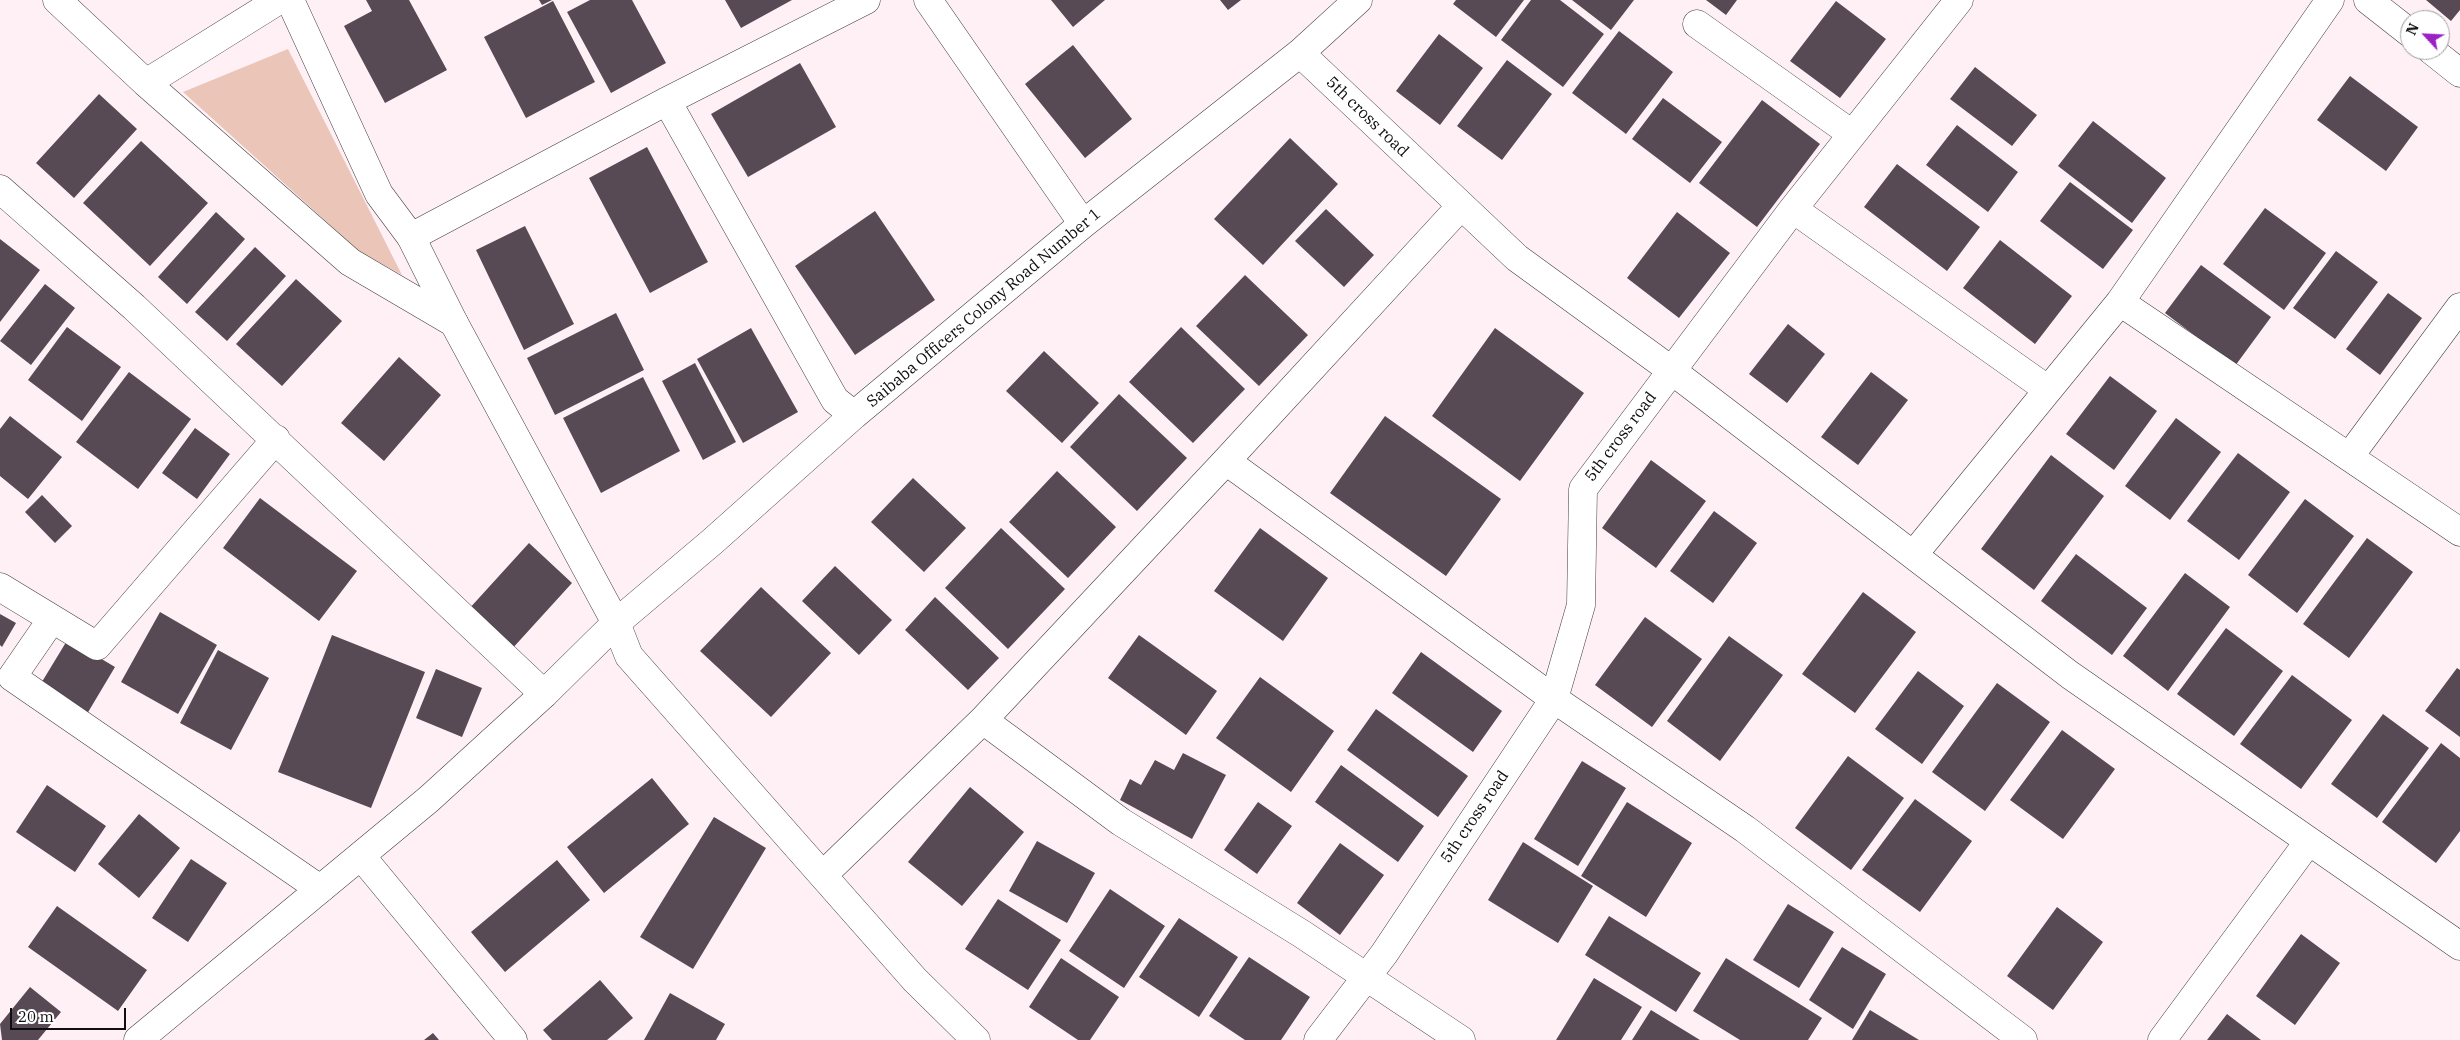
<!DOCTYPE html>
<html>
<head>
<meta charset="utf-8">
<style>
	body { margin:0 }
	#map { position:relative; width:2460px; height:1040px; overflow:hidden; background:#fff0f6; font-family:"IBM Plex Serif",serif }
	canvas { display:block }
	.north { position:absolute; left:2400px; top:10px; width:50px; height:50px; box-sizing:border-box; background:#fff; border:1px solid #9f9f9f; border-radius:50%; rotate:295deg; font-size:14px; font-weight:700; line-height:20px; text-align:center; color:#0e0e0e }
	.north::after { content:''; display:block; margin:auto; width:18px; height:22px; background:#9c21c4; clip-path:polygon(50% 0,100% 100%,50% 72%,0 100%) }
	.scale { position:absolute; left:10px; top:1008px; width:116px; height:22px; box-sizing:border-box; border:2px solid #0e0e0e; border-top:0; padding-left:6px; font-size:15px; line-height:18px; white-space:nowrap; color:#0e0e0e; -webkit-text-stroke:4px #fff; paint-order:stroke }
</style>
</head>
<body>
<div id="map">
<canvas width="2460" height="1040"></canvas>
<div class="north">N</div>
<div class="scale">20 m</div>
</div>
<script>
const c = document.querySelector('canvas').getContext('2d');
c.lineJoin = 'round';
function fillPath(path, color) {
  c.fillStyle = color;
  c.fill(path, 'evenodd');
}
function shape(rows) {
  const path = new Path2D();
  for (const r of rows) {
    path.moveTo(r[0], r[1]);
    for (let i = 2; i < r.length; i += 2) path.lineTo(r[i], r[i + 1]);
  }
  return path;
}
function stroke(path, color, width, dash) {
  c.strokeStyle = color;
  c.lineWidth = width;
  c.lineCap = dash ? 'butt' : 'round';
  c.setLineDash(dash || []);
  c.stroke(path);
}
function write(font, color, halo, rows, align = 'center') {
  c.font = font + ' "IBM Plex Serif",serif';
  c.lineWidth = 5;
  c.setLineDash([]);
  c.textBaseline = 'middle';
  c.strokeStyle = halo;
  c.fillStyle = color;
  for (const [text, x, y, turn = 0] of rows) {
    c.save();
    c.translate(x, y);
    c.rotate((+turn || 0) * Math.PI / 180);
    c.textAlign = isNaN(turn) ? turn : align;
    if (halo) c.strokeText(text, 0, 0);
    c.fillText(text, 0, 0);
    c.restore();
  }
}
fillPath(shape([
	[288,49,402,275,359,251,183,92]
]), '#ebc6b8');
fillPath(shape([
	[366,0,409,0,447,70,385,103,344,26,372,11],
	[539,0,552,0,542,5],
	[590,0,632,0,666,63,611,93,567,12],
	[725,0,792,0,741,28],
	[1051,0,1105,0,1073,27],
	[1220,0,1241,0,1228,10],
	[1456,0,1524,0,1496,37,1453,4],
	[1531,0,1560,0,1604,34,1563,87,1501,40],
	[1572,0,1634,0,1611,30],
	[1706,0,1737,0,1726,15],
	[2426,0,2460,0,2460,10,2451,21],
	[553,1,595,82,526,118,484,37],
	[1836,1,1886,39,1840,98,1790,61],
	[1619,31,1673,72,1626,134,1572,93],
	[1439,34,1483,68,1440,125,1396,91],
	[1073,45,1132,119,1085,158,1025,84],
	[1507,60,1552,94,1502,160,1457,126],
	[800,63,836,127,748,177,711,114],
	[1975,67,2037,115,2012,146,1950,99],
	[2350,76,2418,127,2386,171,2317,120],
	[99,94,137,129,74,198,36,163],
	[1663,98,1722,142,1690,183,1632,139],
	[1762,100,1820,144,1757,227,1699,183],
	[2093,121,2166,178,2132,223,2058,166],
	[1957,125,2018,172,1988,212,1926,165],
	[1290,138,1338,184,1263,265,1214,219],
	[141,141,208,203,150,266,83,203],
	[647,147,708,262,650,293,589,178],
	[1897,164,1980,227,1947,271,1864,207],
	[2070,182,2133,230,2103,269,2040,221],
	[2265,208,2326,253,2284,310,2223,264],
	[1326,209,1374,255,1344,287,1295,241],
	[875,211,935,300,855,355,795,266],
	[216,212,245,239,187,304,158,277],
	[1677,212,1730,253,1679,318,1627,278],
	[525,226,574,324,524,350,476,250],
	[0,239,40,270,0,322],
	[2000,240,2072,296,2035,344,1963,288],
	[255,247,286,276,227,341,195,312],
	[2336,251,2378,282,2335,339,2293,308],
	[2201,265,2271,317,2235,366,2165,313],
	[1245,275,1308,335,1259,386,1196,326],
	[296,279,342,321,282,386,236,344],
	[45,284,75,308,31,365,0,341],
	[2388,293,2422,318,2380,375,2346,349],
	[616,313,644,370,555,415,527,358],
	[1788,324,1825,354,1787,403,1749,374],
	[67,327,121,367,82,421,28,380],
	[1181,327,1245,389,1193,443,1129,382],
	[751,328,798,412,743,443,697,359],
	[1495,328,1584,393,1520,481,1432,416],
	[1044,351,1099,403,1062,443,1006,391],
	[399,357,441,395,384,461,341,423],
	[695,363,736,442,703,460,662,381],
	[129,372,191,419,138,489,76,442],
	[1871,372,1908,400,1858,465,1821,437],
	[2110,376,2157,411,2114,470,2066,434],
	[643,377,680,451,601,493,563,418],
	[1119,394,1187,458,1137,511,1070,447],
	[10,416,62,457,28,499,0,476,0,429],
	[1385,416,1501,499,1446,576,1330,493],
	[2176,418,2221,452,2170,520,2125,486],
	[195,428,230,454,197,499,162,473],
	[2238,453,2290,492,2239,560,2187,521],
	[2051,455,2104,496,2034,590,1981,549],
	[1651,460,1706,501,1656,568,1602,528],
	[1057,471,1116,527,1068,578,1009,522],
	[913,478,966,528,924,572,871,522],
	[42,495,72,526,55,543,25,512],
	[260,498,357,571,319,621,223,548],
	[2305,499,2354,536,2297,613,2248,575],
	[1714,511,1757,543,1713,603,1670,571],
	[1001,528,1065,589,1008,649,945,588],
	[1260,528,1328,578,1283,641,1214,591],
	[2367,538,2413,572,2349,658,2303,624],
	[529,543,572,583,511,650,468,610],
	[2076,554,2147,608,2112,655,2041,601],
	[835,566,892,620,859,655,802,601],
	[2185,573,2230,607,2168,691,2123,656],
	[761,587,831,653,771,717,700,651],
	[1863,592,1916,632,1855,713,1802,674],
	[935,597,999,658,968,690,905,630],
	[160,612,217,645,178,714,121,682],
	[0,614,16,623,2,647,0,645],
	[1645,617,1702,659,1652,727,1595,685],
	[2226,628,2283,671,2234,736,2177,694],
	[332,635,425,672,371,808,278,772],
	[1139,635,1217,691,1186,735,1108,678],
	[1729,636,1783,675,1720,761,1667,721],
	[68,639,115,667,84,719,37,690],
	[218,650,269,678,231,750,180,723],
	[1421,652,1502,711,1473,752,1392,693],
	[2457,668,2460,670,2460,737,2425,711],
	[436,669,482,688,462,737,416,718],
	[1918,671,1964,706,1922,764,1875,729],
	[2292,675,2352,720,2301,789,2240,744],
	[1260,677,1334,731,1291,792,1216,738],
	[1997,683,2050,722,1985,811,1932,772],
	[1376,709,1468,776,1438,817,1347,750],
	[2383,714,2429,748,2377,818,2331,784],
	[2062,730,2115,769,2063,839,2010,800],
	[2441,743,2460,758,2460,831,2436,863,2382,822],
	[1183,753,1226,775,1192,839,1120,800,1130,779,1141,785,1155,760,1174,770],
	[1848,756,1904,798,1851,870,1795,828],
	[1582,761,1626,788,1578,866,1534,839],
	[1341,765,1424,826,1398,862,1315,802],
	[652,778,689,824,604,893,567,847],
	[47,785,106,826,75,872,16,832],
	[970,787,1024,832,962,906,908,862],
	[1915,799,1972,841,1920,912,1862,870],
	[1258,802,1292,826,1257,874,1224,850],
	[1627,802,1692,843,1646,917,1581,876],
	[139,814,180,848,139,898,98,864],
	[714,817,766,848,693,969,640,937],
	[1037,841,1095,873,1067,923,1009,891],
	[1523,842,1593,886,1558,943,1488,900],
	[1340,843,1384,875,1340,935,1297,903],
	[191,859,227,883,188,942,152,918],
	[557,860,590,900,505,972,471,932],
	[1110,889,1165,926,1124,988,1069,951],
	[998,899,1061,940,1028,990,965,949],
	[1788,904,1834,932,1799,988,1753,960],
	[57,906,147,970,118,1011,28,947],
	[2057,907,2103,942,2053,1010,2007,976],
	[1609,916,1701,973,1676,1012,1585,955],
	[1179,918,1238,957,1199,1017,1139,977],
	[2301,934,2340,963,2295,1025,2256,996],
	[1842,947,1886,974,1853,1029,1809,1000],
	[1249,957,1310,997,1281,1040,1245,1040,1209,1016],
	[1061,958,1119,997,1090,1040,1078,1040,1029,1007],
	[1726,958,1822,1018,1808,1040,1740,1040,1693,1011],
	[1594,978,1642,1007,1621,1040,1556,1040],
	[600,980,633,1018,607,1040,552,1040,543,1030],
	[30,987,61,1012,38,1040,2,1040,0,1024],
	[670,993,725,1024,716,1040,644,1040],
	[1651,1010,1700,1040,1632,1040],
	[1870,1010,1919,1040,1852,1040],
	[2227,1014,2261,1040,2207,1040],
	[433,1033,439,1040,424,1040]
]), '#584a55');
const minor = shape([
	[57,0,146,83,279,0],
	[928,0,1083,224],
	[2368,0,2410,33],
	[1697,24,1852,134],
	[2431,50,2460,73],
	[1300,53,1517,258,1671,370,2070,675,2460,946],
	[146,83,350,262,454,323],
	[667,101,835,400,854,415],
	[0,189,134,307,544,694],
	[1793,209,1959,0],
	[411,237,667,101,866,0],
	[2120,302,2460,532],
	[2349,457,2460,307],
	[1226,461,1554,699,1745,829,2023,1040],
	[1914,554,2120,302,2330,0],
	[0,587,97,646,276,439],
	[52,619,12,677,320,889],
	[616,623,713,541,854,415,1083,224,1300,53,1358,0],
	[983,720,1121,822,1302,934,1461,1040],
	[361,856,513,1040],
	[823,875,983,720,1226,461,1461,206],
	[1318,1040,1384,954,1554,699,1581,605,1583,489,1793,209,2047,389],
	[2162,1040,2309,841]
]);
const tertiary = shape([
	[290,0,379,194,411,237,454,323,616,623,629,656,915,980,976,1040],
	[138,1040,429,799,544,694,616,623]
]);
stroke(minor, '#414141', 29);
stroke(tertiary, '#414141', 29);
stroke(minor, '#fff', 28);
stroke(tertiary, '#fff', 28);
write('16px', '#0e0e0e', '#fff', [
	["5th cross road",1367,117,44],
	["Saibaba Officers Colony Road Number 1",984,308,-40],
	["5th cross road",1621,437,-53],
	["5th cross road",1475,817,-56]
]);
</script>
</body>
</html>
